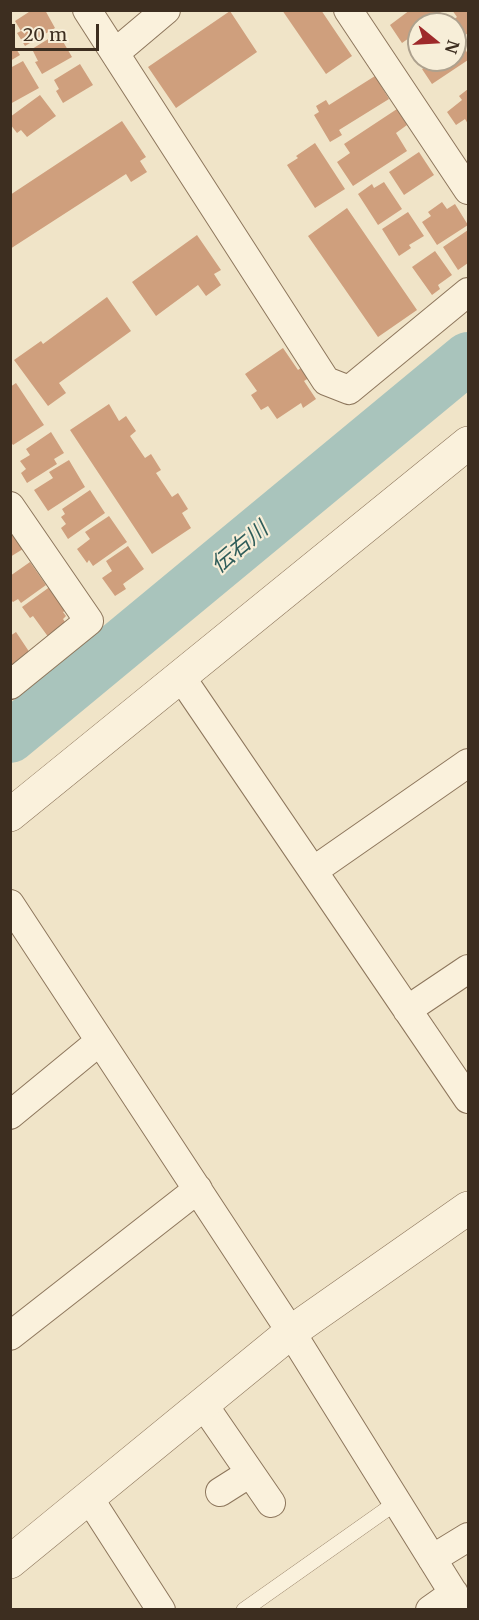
<!DOCTYPE html>
<html>
<head>
<meta charset="utf-8">
<style>
	body { margin:0 }
	#map { position:relative; width:479px; height:1620px; overflow:hidden; background:#f0e4c8; font-family:Merriweather,serif }
	canvas { display:block }
	.frame { position:absolute; inset:0; border:12px solid #3d2e20; pointer-events:none }
	.north { position:absolute; left:407px; top:12px; width:60px; height:60px; box-sizing:border-box; background:#f7eed8; border:2px solid #ada18e; border-radius:50%; rotate:108deg; font-size:16px; font-weight:700; line-height:24px; text-align:center; color:#3d2e20 }
	.north::after { content:''; display:block; margin:auto; width:21px; height:27px; background:#9e2a2b; clip-path:polygon(50% 0,100% 100%,50% 72%,0 100%) }
	.scale { position:absolute; left:12px; top:24px; width:87px; height:27px; box-sizing:border-box; border:3px solid #3d2e20; border-top:0; padding-left:8px; font-size:18px; line-height:21px; white-space:nowrap; color:#3d2e20; -webkit-text-stroke:4px #f7eed8; paint-order:stroke }
</style>
</head>
<body>
<div id="map">
<canvas width="479" height="1620"></canvas>
<div class="frame"></div>
<div class="north">N</div>
<div class="scale">20 m</div>
</div>
<script>
const c = document.querySelector('canvas').getContext('2d');
c.lineJoin = 'round';
function shape(rows) {
  const path = new Path2D();
  for (const r of rows) {
    path.moveTo(r[0], r[1]);
    for (let i = 2; i < r.length; i += 2) path.lineTo(r[i], r[i + 1]);
  }
  return path;
}
function stroke(path, color, width, dash) {
  c.strokeStyle = color;
  c.lineWidth = width;
  c.lineCap = dash ? 'butt' : 'round';
  c.setLineDash(dash || []);
  c.stroke(path);
}
function fillPath(path, color) {
  c.fillStyle = color;
  c.fill(path, 'evenodd');
}
function write(font, color, halo, rows, align = 'center') {
  c.font = font + ' Merriweather,"Noto Sans JP",serif';
  c.lineWidth = 4.5;
  c.setLineDash([]);
  c.textBaseline = 'middle';
  c.strokeStyle = halo;
  c.fillStyle = color;
  for (const [text, x, y, turn = 0] of rows) {
    c.save();
    c.translate(x, y);
    c.rotate((+turn || 0) * Math.PI / 180);
    c.textAlign = isNaN(turn) ? turn : align;
    if (halo) c.strokeText(text, 0, 0);
    c.fillText(text, 0, 0);
    c.restore();
  }
}
stroke(shape([
	[10,737,468,358]
]), '#a9c4bc', 52);
fillPath(shape([
	[32,10,45,10,55,28,25,46,17,33,21,31,15,21],
	[282,10,321,10,352,56,326,74],
	[410,10,439,10,442,15,429,24,419,24,419,31,402,43,390,25],
	[452,10,468,10,468,33,463,37,452,21,457,17],
	[230,11,257,52,176,108,148,67],
	[58,33,72,57,42,74,35,62,38,61,32,49],
	[458,38,468,54,468,60,432,84,422,69,436,60,455,60,455,41],
	[10,39,20,55,10,61],
	[23,61,39,88,10,104,10,68],
	[80,64,93,85,63,103,56,91,59,89,54,80],
	[375,76,389,99,339,130,342,135,330,142,314,115,319,112,316,106,326,100,329,105],
	[468,89,468,124,465,119,456,125,447,112,462,100,459,96],
	[40,95,56,116,27,137,21,130,17,133,10,124,10,117],
	[397,109,407,125,396,133,407,151,353,186,337,162,350,153,344,144],
	[122,121,146,157,140,161,147,172,131,182,126,174,10,249,10,195],
	[315,143,345,189,315,208,287,165,298,158,296,156],
	[419,152,434,175,404,195,389,172],
	[384,182,402,209,378,225,358,194,372,184,374,188],
	[442,202,447,209,455,204,468,225,437,245,422,222,431,216,428,212],
	[347,208,417,310,378,337,308,236],
	[408,212,424,236,409,245,411,248,399,256,382,229],
	[468,230,468,263,458,270,443,247],
	[197,235,221,270,214,274,221,285,206,296,198,285,156,316,132,282],
	[435,251,452,275,438,285,440,289,432,295,412,267],
	[107,297,131,331,59,383,66,393,48,406,14,360,41,341,43,344],
	[283,348,298,370,302,367,309,378,304,381,316,399,303,408,301,403,277,419,268,406,261,410,251,395,257,391,245,374],
	[16,383,44,425,13,445,10,441,10,387],
	[109,404,119,421,126,416,136,431,130,436,145,458,151,454,161,470,156,473,172,497,178,493,188,509,182,513,191,528,152,554,70,430],
	[51,432,64,453,54,459,57,464,27,483,21,473,26,469,20,461,30,455,26,449],
	[69,460,85,487,48,511,34,490,53,478,49,472],
	[90,490,105,513,68,539,61,528,66,524,61,517,65,514,62,509],
	[109,516,127,542,93,566,89,560,87,563,77,549,90,539,85,532],
	[10,530,23,549,10,557],
	[128,546,144,569,123,584,126,589,115,596,102,578,112,571,106,561],
	[30,562,46,585,21,603,18,599,13,602,10,599,10,576],
	[51,586,68,609,63,612,66,616,63,619,67,625,49,638,33,616,30,618,22,607],
	[16,632,30,653,10,666,10,636]
]), '#cf9f7d');
const service = shape([
	[244,1610,397,1502]
]);
const minor = shape([
	[87,10,326,381,349,390,468,292],
	[348,10,468,190],
	[115,53,166,10],
	[10,506,89,621,10,685],
	[181,677,468,1099],
	[313,871,468,763],
	[10,904,291,1332,464,1610],
	[407,1010,468,969],
	[10,1115,100,1041],
	[10,1336,198,1189],
	[203,1404,271,1503],
	[220,1492,250,1473],
	[89,1498,161,1610],
	[432,1559,468,1537],
	[430,1610,454,1593]
]);
const tertiary = shape([
	[10,815,468,443],
	[10,1562,291,1332,468,1208]
]);
stroke(service, '#8d765c', 16);
stroke(minor, '#8d765c', 30);
stroke(tertiary, '#8d765c', 34);
stroke(service, '#faf1dc', 15);
stroke(minor, '#faf1dc', 28);
stroke(tertiary, '#faf1dc', 33);
write('italic 22px', '#2f5d5a', '#f7eed8', [
	["伝右川",240,548,-40]
]);
</script>
</body>
</html>
